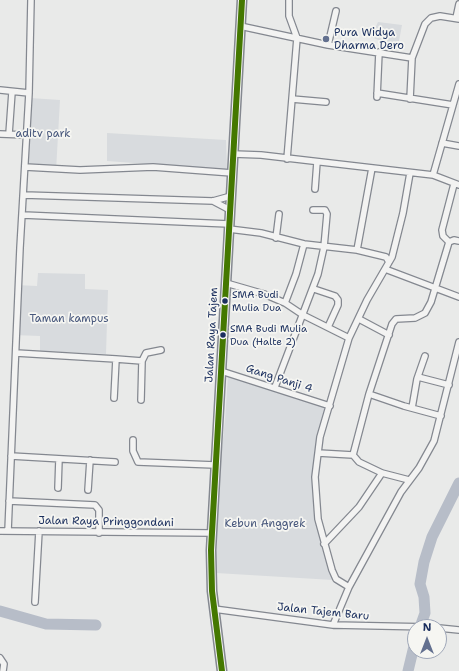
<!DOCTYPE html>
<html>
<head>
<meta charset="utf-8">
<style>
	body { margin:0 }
	#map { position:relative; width:459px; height:671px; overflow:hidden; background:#e9eae9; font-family:"Shantell Sans",sans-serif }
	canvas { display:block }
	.north { position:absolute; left:407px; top:619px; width:40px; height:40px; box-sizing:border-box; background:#f6f6f2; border:1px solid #9ea6b7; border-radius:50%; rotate:0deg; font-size:11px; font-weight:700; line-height:16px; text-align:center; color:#1b2f5e }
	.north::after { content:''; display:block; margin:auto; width:14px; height:18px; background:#63708f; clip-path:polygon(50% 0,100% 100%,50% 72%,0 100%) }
</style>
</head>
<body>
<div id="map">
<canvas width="459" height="671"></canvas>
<div class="north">N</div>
</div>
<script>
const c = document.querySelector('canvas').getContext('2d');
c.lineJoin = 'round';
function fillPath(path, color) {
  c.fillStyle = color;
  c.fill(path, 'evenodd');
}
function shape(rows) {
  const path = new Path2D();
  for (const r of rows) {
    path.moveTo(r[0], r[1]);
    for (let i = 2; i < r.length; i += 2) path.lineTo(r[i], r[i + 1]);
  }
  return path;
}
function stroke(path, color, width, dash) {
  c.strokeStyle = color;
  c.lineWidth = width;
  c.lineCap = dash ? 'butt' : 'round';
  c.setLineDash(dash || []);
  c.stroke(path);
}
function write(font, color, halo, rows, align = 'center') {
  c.font = font + ' "Shantell Sans",sans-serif';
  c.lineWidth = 3.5;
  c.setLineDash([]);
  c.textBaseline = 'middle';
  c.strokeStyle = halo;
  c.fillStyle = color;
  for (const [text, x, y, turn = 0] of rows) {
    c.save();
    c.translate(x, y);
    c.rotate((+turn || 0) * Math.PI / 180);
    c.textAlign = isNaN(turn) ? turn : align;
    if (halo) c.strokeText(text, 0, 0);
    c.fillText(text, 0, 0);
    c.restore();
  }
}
fillPath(shape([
	[378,22,402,25,399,41,386,43,371,37],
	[30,98,60,100,56,171,25,169],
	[107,133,226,140,227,170,107,161],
	[38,273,85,274,85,289,108,290,106,354,40,351,40,336,13,335,16,285,37,286],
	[228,374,329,406,316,457,314,511,322,546,333,580,216,573,214,522,225,420]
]), '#d8dbde');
stroke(shape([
	[0,611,46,624,96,625],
	[420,627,425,613,424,597,420,584,424,562,432,537,459,483],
	[408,671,415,642]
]), '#b7bdc8', 11);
const minor = shape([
	[456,18,459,4],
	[240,26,328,45,412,58],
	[328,45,336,11],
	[0,90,29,93],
	[377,93,453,105],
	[377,97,379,52],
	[292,99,326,102],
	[410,99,412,58,425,24,431,18,440,16,459,19],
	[0,134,27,135],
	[9,134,12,92],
	[442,143,459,146],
	[233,154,261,155,433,175,459,185],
	[287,159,297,38,289,16,289,0],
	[25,167,80,170,153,167,232,173],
	[433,175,459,84],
	[315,189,317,162],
	[24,195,213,201,231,196],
	[213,201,230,210],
	[23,215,229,224],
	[229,229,261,233,304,244,357,250,386,257,389,262],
	[276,238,279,214],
	[449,242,443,236,442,230,454,184],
	[357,250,372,168],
	[385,269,459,297],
	[226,283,264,294,285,303,303,315,349,338],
	[314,289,335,296,338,300,338,305,328,327],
	[285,303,296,274,304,244],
	[359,319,389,335],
	[16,353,116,359,114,398],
	[116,359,142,361,141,400],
	[142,361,146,353,161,350],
	[221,371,330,406],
	[418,377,449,385],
	[275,387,318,274,324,247,327,214,325,210,313,210],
	[369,394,404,406,441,416],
	[412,408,417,379,425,356],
	[133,440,133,451,138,462,215,465],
	[318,453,353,455,359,462,382,473,409,480],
	[353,455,369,394,392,324,396,319,415,318,425,313,431,302,449,242,454,240,459,241],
	[11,456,115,462],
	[58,488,59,459],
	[88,490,90,460],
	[9,501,95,505,99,510,99,533],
	[0,531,211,533],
	[8,531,20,248,29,93,31,0],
	[324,544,359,507,382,473],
	[349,587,401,492,419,468,434,441,459,342],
	[35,602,39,531],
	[214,609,333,625,430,627],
	[333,625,349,587,336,579,332,570,318,519,315,477,320,437,349,338,367,300,392,257,403,213,410,173],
	[439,628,459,630],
	[0,658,4,664,3,671]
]);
const secondary = shape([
	[222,671,212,591,211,550,242,0]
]);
stroke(minor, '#848890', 8);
stroke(secondary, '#848890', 11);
stroke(minor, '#f3f3f2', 5.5);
stroke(secondary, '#f3f3f2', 8);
stroke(shape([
	[222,671,212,591,211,550,242,0]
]), '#447800', 6);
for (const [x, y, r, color] of [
	[326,39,4,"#63708f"],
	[225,301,3.5,"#1b2f5e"],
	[223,335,3.5,"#1b2f5e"]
]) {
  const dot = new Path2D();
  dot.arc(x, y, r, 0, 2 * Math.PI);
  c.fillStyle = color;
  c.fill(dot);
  stroke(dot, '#f6f6f2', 1.5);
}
write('10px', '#1b2f5e', '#f6f6f2', [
	["SMA Budi",232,295],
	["Mulia Dua",232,308],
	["SMA Budi Mulia",230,329],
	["Dua (Halte 2)",230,342]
], 'left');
write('11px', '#1b2f5e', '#f6f6f2', [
	["Pura Widya",334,33],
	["Dharma Dero",334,46]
], 'left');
write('11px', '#47577c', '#f6f6f2', [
	["aditv park",43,134],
	["Taman kampus",69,319],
	["Kebun Anggrek",265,524]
]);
write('11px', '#1b2f5e', '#f6f6f2', [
	["Jalan Raya Tajem",212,335,-87],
	["Gang Panji 4",279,379,18],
	["Jalan Raya Pringgondani",106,522,1],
	["Jalan Tajem Baru",323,612,6]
]);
</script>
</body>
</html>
